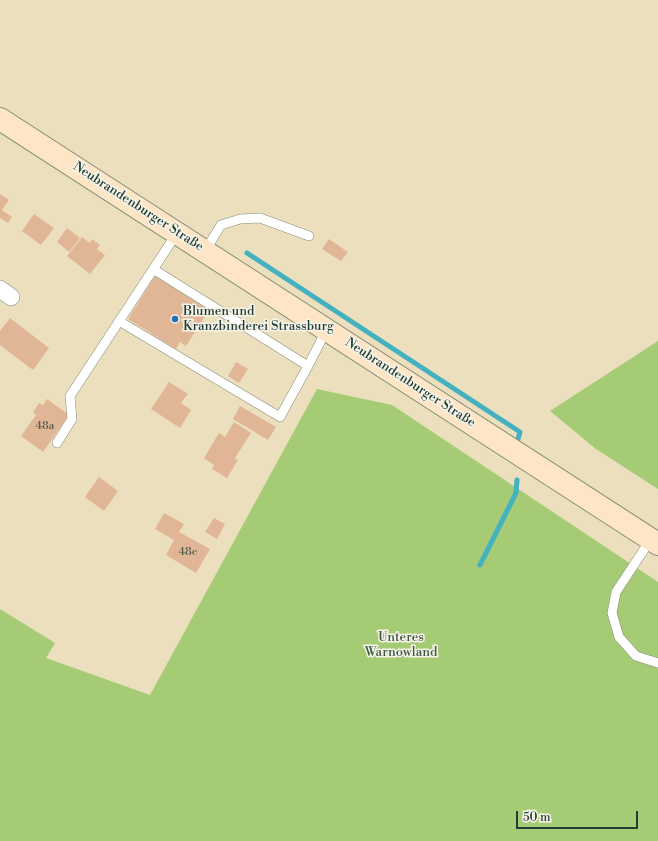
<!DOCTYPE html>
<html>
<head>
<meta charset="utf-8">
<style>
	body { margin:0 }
	#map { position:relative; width:658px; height:841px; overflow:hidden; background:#ebdfbe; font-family:"Libre Bodoni",serif }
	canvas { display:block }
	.scale { position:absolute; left:516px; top:811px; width:122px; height:18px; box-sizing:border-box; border:2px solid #1f3d34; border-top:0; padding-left:5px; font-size:12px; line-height:14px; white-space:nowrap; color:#1f3d34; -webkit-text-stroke:3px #f7f3e8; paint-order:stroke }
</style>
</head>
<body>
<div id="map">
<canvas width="658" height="841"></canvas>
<div class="scale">50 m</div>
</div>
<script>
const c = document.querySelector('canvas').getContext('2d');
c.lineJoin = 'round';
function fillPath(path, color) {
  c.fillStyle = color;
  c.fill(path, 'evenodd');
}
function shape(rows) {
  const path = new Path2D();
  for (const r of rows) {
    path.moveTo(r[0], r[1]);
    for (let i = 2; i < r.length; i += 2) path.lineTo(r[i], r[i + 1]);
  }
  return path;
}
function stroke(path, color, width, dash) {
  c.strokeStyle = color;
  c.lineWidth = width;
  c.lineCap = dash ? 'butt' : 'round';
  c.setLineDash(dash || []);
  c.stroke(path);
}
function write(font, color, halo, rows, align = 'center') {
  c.font = font + ' "Libre Bodoni",serif';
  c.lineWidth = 3;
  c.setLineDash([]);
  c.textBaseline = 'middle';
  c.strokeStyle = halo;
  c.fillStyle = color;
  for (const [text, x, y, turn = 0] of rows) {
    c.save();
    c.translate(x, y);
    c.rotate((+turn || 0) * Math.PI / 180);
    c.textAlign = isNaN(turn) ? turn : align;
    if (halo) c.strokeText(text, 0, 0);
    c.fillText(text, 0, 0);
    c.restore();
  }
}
fillPath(shape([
	[658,341,658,489,596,449,550,411],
	[317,389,392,405,658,582,658,841,0,841,0,609,55,643,46,658,150,695]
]), '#a6cb75');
stroke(shape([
	[247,253,520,432,518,439],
	[480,565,516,493,517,480]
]), '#43b1bf', 5);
fillPath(shape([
	[0,194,9,200,2,210,12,217,8,223,0,218],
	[34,214,54,228,41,245,22,231],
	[67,228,80,238,69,252,57,242],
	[82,237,90,243,92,239,100,245,97,249,105,255,90,274,67,256],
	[329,239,348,252,341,261,322,249],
	[155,276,209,310,186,346,180,342,176,349,128,319],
	[10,318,49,348,33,370,0,345,0,331],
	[236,362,248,369,239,383,228,376],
	[169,382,188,394,181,403,191,410,180,428,151,409],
	[47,399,69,415,43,452,21,436,36,415,33,412,39,403,43,405],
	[240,406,276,427,268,440,233,419],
	[234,422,251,433,235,458,238,460,227,478,212,469,214,465,204,458,219,433,225,437],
	[99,477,118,491,104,511,85,497],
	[164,513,184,524,179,532,210,549,196,573,166,555,174,540,155,529],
	[214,518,225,524,217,539,205,532]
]), '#e1b697');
const lane = shape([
	[205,251,221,225,240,219,260,218,309,236],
	[153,269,308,366,327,329],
	[119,321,280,417,308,366],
	[57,443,72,419,70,396,177,233],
	[651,539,616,592,612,613,619,637,636,656,658,663]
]);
const street = shape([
	[0,289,11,297]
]);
const secondary = shape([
	[0,119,658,544]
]);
stroke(lane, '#858e79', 10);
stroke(street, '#858e79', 18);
stroke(secondary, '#858e79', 24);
stroke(lane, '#fff', 9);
stroke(street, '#fff', 17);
stroke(secondary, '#fee5c5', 22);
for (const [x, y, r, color] of [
	[175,319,4,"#1f6fb2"]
]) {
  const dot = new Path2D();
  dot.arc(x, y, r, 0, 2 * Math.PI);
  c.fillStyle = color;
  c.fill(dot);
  stroke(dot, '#f7f3e8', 1.5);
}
write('11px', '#505b4d', null, [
	["48a",45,426],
	["48c",188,552]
]);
write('13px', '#1f3d34', '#f7f3e8', [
	["Neubrandenburger Straße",138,207,33],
	["Neubrandenburger Straße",410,383,33]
]);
write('13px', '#1f3d34', '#f7f3e8', [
	["Blumen und",183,312],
	["Kranzbinderei Strassburg",183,327]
], 'left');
write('13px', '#3a5941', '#f7f3e8', [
	["Unteres",401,638],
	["Warnowland",401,653]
]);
</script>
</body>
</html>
